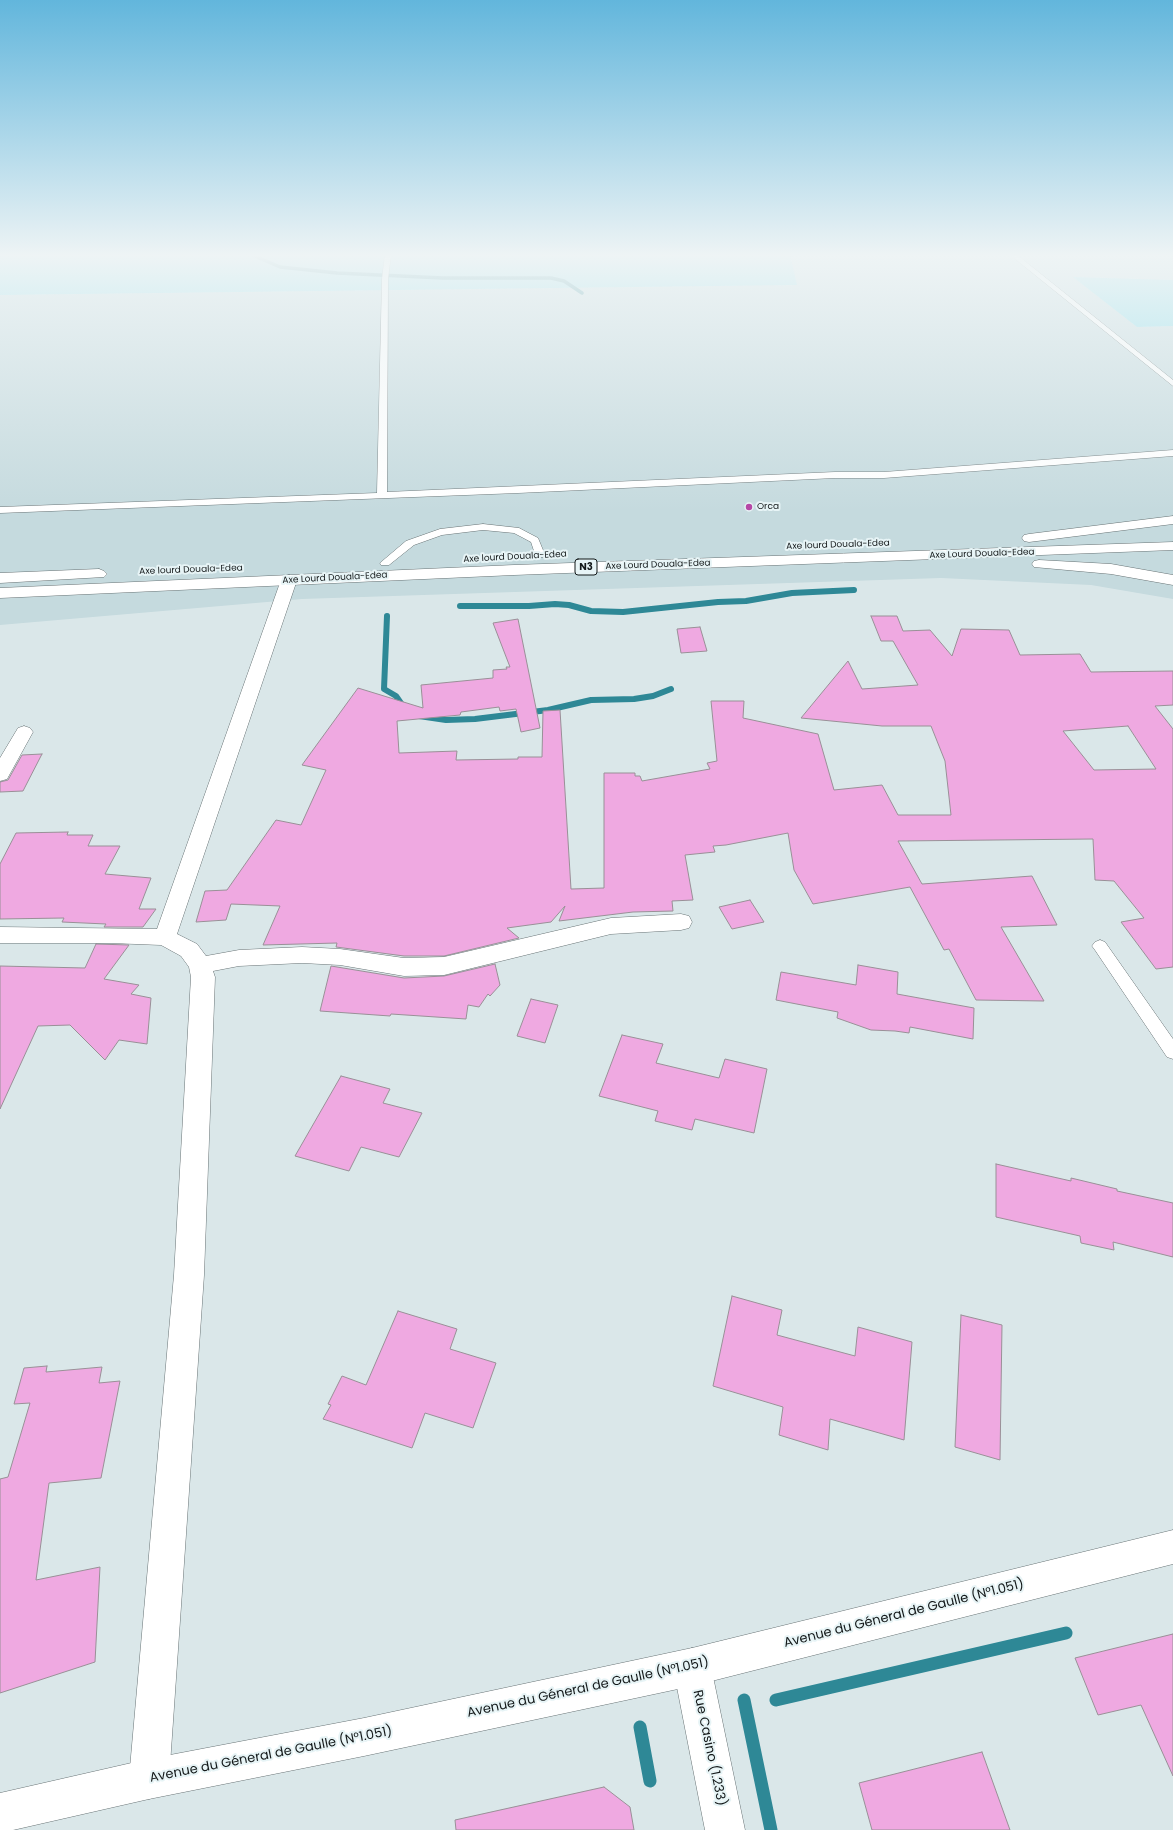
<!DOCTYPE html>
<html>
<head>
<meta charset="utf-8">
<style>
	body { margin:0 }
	canvas { display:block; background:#dae7e9 }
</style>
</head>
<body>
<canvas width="1173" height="1830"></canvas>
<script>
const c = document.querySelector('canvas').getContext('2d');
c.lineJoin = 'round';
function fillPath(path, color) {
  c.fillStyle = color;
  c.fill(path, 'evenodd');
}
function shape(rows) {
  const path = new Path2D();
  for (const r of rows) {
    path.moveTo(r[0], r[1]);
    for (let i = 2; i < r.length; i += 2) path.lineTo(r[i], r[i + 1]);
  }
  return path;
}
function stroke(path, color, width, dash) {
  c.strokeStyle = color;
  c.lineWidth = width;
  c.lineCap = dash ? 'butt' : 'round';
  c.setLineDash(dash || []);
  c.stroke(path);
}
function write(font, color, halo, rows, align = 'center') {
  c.font = font + ' Poppins,sans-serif';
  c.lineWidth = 4;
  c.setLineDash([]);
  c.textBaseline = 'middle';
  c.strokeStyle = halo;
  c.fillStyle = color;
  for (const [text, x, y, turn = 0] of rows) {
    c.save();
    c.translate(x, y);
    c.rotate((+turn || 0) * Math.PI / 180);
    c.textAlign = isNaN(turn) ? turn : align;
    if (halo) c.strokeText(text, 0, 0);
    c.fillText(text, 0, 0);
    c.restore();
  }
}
fillPath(shape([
	[790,254,1173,254,1173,280,1074,277,1137,327,1173,326,1173,599,1091,585,941,578,302,599,0,625,0,295,796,285]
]), '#c5dade');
fillPath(shape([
	[0,254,790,254,797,285,0,295],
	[1073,277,1173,280,1173,326,1137,327]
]), '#89ddeb');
stroke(shape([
	[250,254,280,267,337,273,443,278,551,278,564,281,582,293],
	[0,255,5,254]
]), '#2e8896', 3.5);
stroke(shape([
	[460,606,529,606,555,604,569,605,591,611,623,612,718,602,746,601,792,593,854,590],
	[387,616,384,689,396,696,405,709],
	[419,716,446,720,475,719,548,710,591,700,634,699,653,696,671,689]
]), '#2e8896', 6);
stroke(shape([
	[744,1700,771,1830],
	[776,1700,1066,1633],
	[640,1727,650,1781]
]), '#2e8896', 13);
const building = shape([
	[871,616,897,616,903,631,930,630,952,656,961,629,1009,630,1020,655,1080,654,1091,672,1173,671,1173,705,1155,706,1173,729,1173,967,1156,969,1121,922,1144,918,1114,881,1095,880,1093,839,898,841,922,884,1032,876,1057,925,1001,927,1044,1001,976,1000,949,949,944,950,910,887,813,904,794,870,788,833,726,845,713,846,715,852,685,855,693,900,672,901,673,911,633,912,559,921,565,906,551,922,507,928,519,938,444,956,404,956,336,947,337,943,263,945,280,906,231,904,226,920,196,922,205,891,227,890,276,820,301,825,326,770,302,765,358,688,423,708,421,685,493,678,493,670,507,669,506,667,510,667,493,623,518,619,540,728,521,732,516,709,500,711,499,707,461,712,460,715,397,721,399,753,457,751,456,760,518,759,518,757,542,757,543,711,560,710,571,889,604,888,604,773,635,773,635,776,640,776,642,781,710,769,707,763,717,761,711,701,744,701,743,718,818,734,834,790,882,785,898,815,951,815,945,761,931,726,882,726,801,718,848,661,862,689,918,685,893,641,881,641,871,616],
	[1128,726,1156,769,1094,770,1063,731,1128,726],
	[700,627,707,651,681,653,677,629,700,627],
	[42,754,23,791,0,792,0,782,8,780,22,755,42,754],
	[68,832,67,835,93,835,88,846,120,846,105,874,151,878,139,909,156,909,143,927,104,927,106,924,62,922,64,918,0,919,0,864,16,833,68,832],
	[750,900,764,922,732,929,719,907,750,900],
	[96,944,129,945,104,979,139,985,131,994,151,998,147,1044,119,1040,105,1060,70,1025,38,1026,0,1109,0,966,85,968,96,944],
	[495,964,500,985,490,996,488,994,479,1007,468,1005,466,1019,391,1014,390,1016,320,1011,331,966,404,978,444,976,495,964],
	[858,965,898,972,897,994,974,1008,973,1039,910,1027,909,1033,895,1031,871,1030,837,1018,838,1012,776,1000,781,972,856,985,858,965],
	[531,999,558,1005,545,1043,517,1036,531,999],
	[622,1035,663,1044,656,1063,719,1078,725,1059,767,1069,754,1133,695,1119,692,1130,655,1121,658,1111,599,1096,622,1035],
	[341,1076,390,1089,383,1103,422,1113,399,1157,361,1147,349,1171,295,1156,341,1076],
	[996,1164,1071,1181,1071,1178,1117,1189,1117,1191,1173,1203,1173,1257,1113,1242,1114,1250,1081,1243,1080,1236,996,1217,996,1164],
	[732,1296,782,1310,777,1335,855,1356,858,1327,912,1342,904,1440,830,1419,828,1450,779,1435,783,1407,713,1386,732,1296],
	[398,1311,457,1329,450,1349,496,1363,473,1428,425,1413,412,1448,323,1419,331,1405,328,1404,342,1376,366,1385,398,1311],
	[961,1315,1002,1325,1000,1460,955,1447,961,1315],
	[47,1366,46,1372,102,1367,99,1383,120,1381,101,1478,49,1483,36,1580,100,1567,95,1662,0,1693,0,1479,8,1477,30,1403,14,1404,24,1368,47,1366],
	[1173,1634,1173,1776,1141,1705,1098,1715,1075,1658,1173,1634],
	[982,1752,1010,1830,872,1830,859,1783,982,1752],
	[604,1787,630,1807,634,1830,456,1830,455,1820,604,1787]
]);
fillPath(building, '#efa9e1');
stroke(building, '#999097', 1);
const lane = shape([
	[385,254,391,254,388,279,387,492,835,472,884,472,1173,450,1173,456,884,478,835,478,518,493,0,513,0,507,377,493,382,279,385,254],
	[1009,254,1016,254,1173,380,1173,386,1009,254],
	[483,524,519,528,538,538,545,555,544,557,536,557,531,542,514,533,483,530,442,535,414,545,389,565,381,565,380,563,406,541,440,529,483,524],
	[1100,940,1105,942,1173,1039,1173,1059,1167,1057,1095,950,1092,946,1095,942,1100,940]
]);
const street = shape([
	[289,575,294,577,297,580,177,934,197,944,206,956,239,950,302,947,340,949,404,958,444,957,611,918,681,914,689,916,692,922,689,928,681,930,611,934,444,975,404,976,340,965,302,963,239,966,213,971,215,977,204,1275,169,1779,163,1793,149,1799,135,1793,129,1779,174,1275,191,977,189,967,181,956,161,945,110,943,0,943,0,927,157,929,281,580,284,577,289,575],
	[24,726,30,728,33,732,7,779,0,781,0,758,18,728,24,726],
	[692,1648,705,1654,711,1667,745,1830,705,1830,673,1667,679,1654,692,1648]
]);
const secondary = shape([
	[1173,1530,1173,1564,692,1686,364,1756,149,1799,13,1830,0,1830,0,1793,149,1759,364,1718,692,1648,1173,1530]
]);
const highway = shape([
	[1173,516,1173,524,1029,542,1024,541,1022,538,1024,535,1029,534,1173,516],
	[1173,542,1173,550,514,575,0,598,0,588,514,565,1173,542],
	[1039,560,1111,564,1173,575,1173,585,1111,574,1034,567,1032,564,1034,561,1039,560],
	[99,569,104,571,107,574,104,577,0,583,0,573,99,569]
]);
stroke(lane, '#697476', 1);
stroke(street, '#697476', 1);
stroke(secondary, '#697476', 1);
stroke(highway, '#697476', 1);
fillPath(lane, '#fff');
fillPath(street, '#fff');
fillPath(secondary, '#fff');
fillPath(highway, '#fff');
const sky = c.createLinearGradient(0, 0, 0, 511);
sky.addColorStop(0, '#62b6dc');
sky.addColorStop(0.5, '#eef4f5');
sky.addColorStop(1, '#eef4f500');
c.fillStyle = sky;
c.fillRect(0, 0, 1173, 511);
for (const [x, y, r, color] of [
	[749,507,4,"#b647a6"]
]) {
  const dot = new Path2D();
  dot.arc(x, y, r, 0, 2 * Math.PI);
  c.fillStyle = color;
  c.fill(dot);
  stroke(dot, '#e7f4f6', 1.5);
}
write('9px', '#131819', '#e7f4f6', [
	["Orca",757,507]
], 'left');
write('9px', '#131819', '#e7f4f6', [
	["Axe lourd Douala-Edea",838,545,-2],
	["Axe Lourd Douala-Edea",982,554,-2],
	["Axe lourd Douala-Edea",515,557,-3],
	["Axe Lourd Douala-Edea",658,565,-2],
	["Axe lourd Douala-Edea",191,570,-2],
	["Axe Lourd Douala-Edea",335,578,-3]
]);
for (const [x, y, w] of [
	[586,567,22]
]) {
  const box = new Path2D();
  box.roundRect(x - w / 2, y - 8, w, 16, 3);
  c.fillStyle = '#e7f4f6';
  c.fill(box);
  stroke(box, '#131819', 1);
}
write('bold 10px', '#131819', null, [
	["N3",586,567]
]);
write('13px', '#131819', '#e7f4f6', [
	["Avenue du Géneral de Gaulle (N°1.051)",904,1614,-14],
	["Avenue du Géneral de Gaulle (N°1.051)",588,1688,-12],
	["Rue Casino (1.233)",709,1748,78],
	["Avenue du Géneral de Gaulle (N°1.051)",271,1755,-11]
]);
</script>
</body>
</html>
